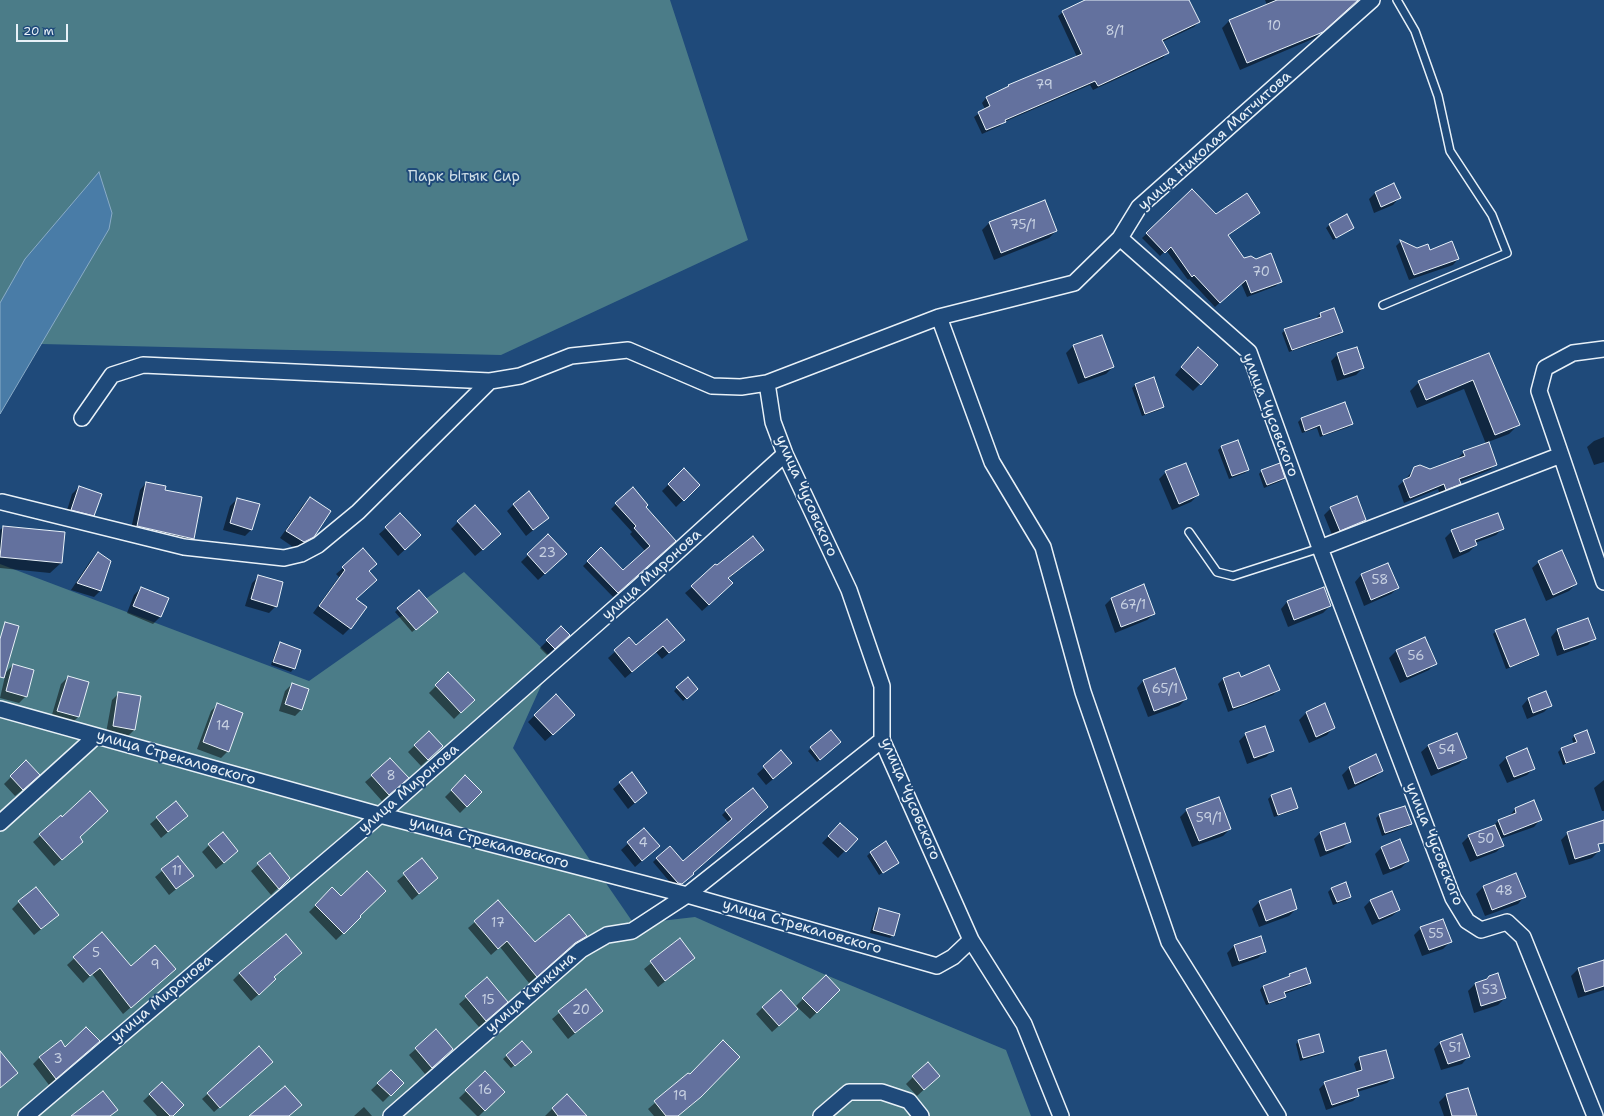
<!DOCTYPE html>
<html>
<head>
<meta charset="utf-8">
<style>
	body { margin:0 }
	#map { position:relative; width:1604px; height:1116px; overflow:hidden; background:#1f4a7a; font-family:"Shantell Sans",sans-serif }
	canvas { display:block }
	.scale { position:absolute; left:16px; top:24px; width:52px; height:18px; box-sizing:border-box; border:2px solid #e8f1f8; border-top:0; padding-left:5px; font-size:12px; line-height:14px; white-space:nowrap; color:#e8f1f8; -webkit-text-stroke:3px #1f4a7a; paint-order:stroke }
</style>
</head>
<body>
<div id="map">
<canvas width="1604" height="1116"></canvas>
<div class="scale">20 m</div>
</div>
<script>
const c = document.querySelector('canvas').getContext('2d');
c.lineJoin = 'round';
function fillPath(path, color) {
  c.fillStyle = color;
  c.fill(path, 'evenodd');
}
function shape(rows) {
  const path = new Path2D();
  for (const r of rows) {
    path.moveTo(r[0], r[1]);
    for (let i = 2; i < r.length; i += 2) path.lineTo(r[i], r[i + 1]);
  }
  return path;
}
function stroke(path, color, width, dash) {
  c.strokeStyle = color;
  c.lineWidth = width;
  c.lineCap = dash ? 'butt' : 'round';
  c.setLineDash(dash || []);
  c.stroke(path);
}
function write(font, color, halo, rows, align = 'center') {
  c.font = font + ' "Shantell Sans",sans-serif';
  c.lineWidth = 4;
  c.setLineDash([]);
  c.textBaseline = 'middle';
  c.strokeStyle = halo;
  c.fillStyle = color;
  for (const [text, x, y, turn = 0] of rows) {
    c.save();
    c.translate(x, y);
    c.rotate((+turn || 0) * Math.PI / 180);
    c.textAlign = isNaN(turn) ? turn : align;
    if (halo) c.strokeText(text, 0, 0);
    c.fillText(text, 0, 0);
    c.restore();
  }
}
fillPath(shape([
	[0,0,670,0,748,240,501,355,0,343],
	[0,564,309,681,464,572,553,659,513,748,634,924,695,917,826,975,1006,1050,1031,1116,0,1116]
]), '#4b7c88');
const water = shape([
	[99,172,112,213,109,229,0,414,0,303,25,259,99,172]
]);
fillPath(water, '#497ca7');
stroke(water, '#89abc7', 1);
fillPath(shape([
	[1088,0,1188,0,1199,22,1194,27,1162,42,1167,53,1163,58,1093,90,1090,85,1004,122,1000,126,982,134,974,117,985,109,982,103,986,98,1077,57,1058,16,1063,12],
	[1265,0,1353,0,1347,9,1315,38,1240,70,1222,28,1229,21,1267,5],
	[1192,191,1215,216,1258,213,1227,236,1244,259,1280,281,1276,286,1247,297,1241,283,1215,307,1189,279,1188,280,1166,250,1160,256,1142,238],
	[1375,193,1399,198,1393,205,1374,213,1369,199],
	[989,223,1056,231,1049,238,994,260,982,230],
	[1329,225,1353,228,1333,240,1326,228],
	[1401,241,1417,249,1429,251,1458,259,1453,265,1409,280,1396,246],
	[1320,314,1342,332,1339,335,1289,352,1282,333,1285,330,1318,319,1317,317],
	[1101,336,1113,367,1106,374,1078,384,1066,353,1073,346],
	[1338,354,1363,368,1356,375,1337,381,1331,361],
	[1488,354,1518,425,1509,434,1488,442,1496,464,1490,470,1459,482,1460,484,1454,490,1440,495,1438,489,1404,503,1398,486,1406,479,1409,475,1415,468,1430,471,1459,459,1458,458,1464,452,1486,444,1464,389,1417,408,1410,391,1419,382],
	[1191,356,1200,384,1193,391,1175,375],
	[1135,385,1163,407,1159,410,1142,416,1132,388],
	[1345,404,1352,424,1349,427,1320,437,1317,428,1302,433,1298,422,1301,419],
	[1604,437,1604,462,1594,465,1587,447,1594,441],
	[1237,441,1248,470,1245,473,1229,479,1218,450,1221,447],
	[684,469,699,485,676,507,662,491],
	[1262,470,1284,478,1281,481,1264,488,1259,474],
	[1166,472,1198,495,1191,502,1172,510,1159,479],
	[146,483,164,491,193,539,186,545,130,533,140,490],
	[79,487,94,515,87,522,65,517,72,494],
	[310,498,313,536,306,543,296,549,280,538,303,505],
	[237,499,252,529,245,536,223,530,230,506],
	[514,504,548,518,526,536,507,511],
	[616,504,644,507,670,545,613,597,583,566,601,549,623,571,645,551,630,534,632,532,611,509],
	[1331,508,1365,520,1358,527,1333,537,1324,515],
	[458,522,493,541,475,556,451,529],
	[3,527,61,563,50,573,0,568,0,530],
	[386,528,413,542,398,556,379,534],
	[1503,528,1496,535,1475,543,1476,545,1469,552,1453,559,1445,538,1452,531],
	[548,535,559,561,538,580,521,562],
	[762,550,728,579,725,590,702,611,685,593,716,567],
	[98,553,100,591,94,597,71,590,91,560],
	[1539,562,1576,584,1569,591,1546,601,1532,568],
	[1388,564,1398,588,1391,594,1364,606,1355,582,1361,575],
	[343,568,368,572,354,599,350,628,343,635,313,613,339,577,336,574],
	[259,576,276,606,269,613,245,606,252,583],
	[141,588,167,598,160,617,153,624,127,613,134,595],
	[1112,598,1154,614,1147,620,1115,633,1105,605],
	[1287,602,1330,606,1323,613,1288,627,1281,609],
	[398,609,433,615,412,632,395,612],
	[667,620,677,646,662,659,656,652,625,678,608,658,629,639,636,647],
	[561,627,562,642,547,655,540,648],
	[1557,630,1594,638,1588,645,1557,656,1551,637],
	[1496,631,1538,655,1535,658,1506,669,1493,634],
	[1425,639,1435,663,1429,670,1400,683,1389,658,1396,651],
	[280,644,294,668,291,672,271,665,277,647],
	[13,665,26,696,19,703,0,698,6,672],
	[448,674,473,700,454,719,429,693],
	[68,677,87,683,78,717,71,724,51,718,61,684],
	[1224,678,1240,678,1278,690,1273,695,1228,712,1218,684],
	[1143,681,1186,699,1179,706,1148,717,1137,688],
	[292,684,302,709,295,716,279,711,285,691],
	[677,688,696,689,683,701,674,691],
	[119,693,134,730,127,737,106,733,112,700],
	[1528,699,1551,705,1544,712,1527,719,1522,706],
	[218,704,228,751,221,758,197,749,211,711],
	[1325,704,1333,728,1327,735,1309,743,1299,720,1306,713],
	[535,715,567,722,545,741,528,722],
	[429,732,435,753,421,766,408,752],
	[1246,734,1273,750,1266,757,1247,764,1239,741],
	[1575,735,1593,752,1590,755,1563,765,1558,752,1561,749,1574,744,1572,739],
	[837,745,817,762,808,751,811,748],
	[1428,746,1466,757,1459,764,1431,776,1421,752],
	[1526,750,1534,768,1527,775,1507,783,1499,765,1506,758],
	[781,752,784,770,766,785,757,774],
	[1375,756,1382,771,1375,777,1348,790,1342,775,1349,768],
	[26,762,32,782,15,796,4,784],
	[372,776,400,785,382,801,365,782],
	[465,777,481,792,460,813,445,797],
	[1604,780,1604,811,1602,811,1594,788],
	[620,783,646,793,628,809,613,789],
	[1271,796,1296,808,1293,811,1274,817,1268,799],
	[1534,802,1540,820,1534,827,1500,839,1503,846,1496,852,1470,862,1462,843,1469,836,1492,827,1498,821,1509,817,1515,809],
	[766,807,677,888,674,887,653,862,657,858,683,862,729,823,722,815,726,811],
	[1187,810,1230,829,1223,836,1192,847,1180,817],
	[1379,815,1410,824,1407,827,1382,836,1376,818],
	[187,816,161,838,150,824,157,818],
	[61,817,79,838,75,848,54,866,33,842],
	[840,824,856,839,838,858,822,843],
	[644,829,652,852,635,867,621,850],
	[1320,833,1350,841,1343,848,1320,857,1314,839],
	[1568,833,1599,851,1592,858,1569,865,1561,840],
	[209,845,230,858,216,869,202,852],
	[1382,847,1408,861,1401,868,1383,875,1375,854],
	[870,853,898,863,879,875,867,856],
	[270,854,289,877,271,895,251,871],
	[178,857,192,876,169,895,155,877],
	[422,860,437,878,412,900,397,881],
	[1516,874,1524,897,1518,904,1485,916,1476,894,1483,887],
	[1332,888,1350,897,1347,900,1333,905,1328,892],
	[332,889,360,917,336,940,309,912],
	[1290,891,1296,909,1289,916,1259,927,1252,909,1259,902],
	[1371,900,1399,910,1392,916,1372,925,1364,907],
	[19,902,58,915,34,935,12,909],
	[879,909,893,935,890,938,870,933,876,913],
	[475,922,535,943,586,936,579,943,567,950,529,983,500,947,491,955,468,928],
	[1421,928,1450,942,1443,949,1422,956,1414,935],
	[102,933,131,967,167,976,123,1014,92,974,83,983,67,965],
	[680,939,694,958,658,987,644,969],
	[1234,946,1265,951,1258,958,1232,967,1227,953],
	[301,953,273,977,268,986,251,1001,233,980,240,973],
	[1604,961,1604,990,1578,998,1571,976,1578,969],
	[1290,975,1310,983,1307,986,1284,994,1285,997,1282,1000,1266,1005,1260,990,1263,986,1286,978],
	[826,976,839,990,810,1019,796,1006],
	[1489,976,1505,998,1498,1005,1474,1013,1468,991,1475,984,1484,981],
	[487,979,500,1009,479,1027,459,1004],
	[586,990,602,1011,568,1039,552,1019],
	[763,1007,790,1016,772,1032,756,1014],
	[436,1031,452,1049,425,1074,409,1055],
	[1299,1041,1323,1052,1319,1055,1300,1061,1296,1044],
	[522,1042,527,1055,511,1068,503,1059],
	[1441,1042,1468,1057,1462,1064,1441,1070,1434,1049],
	[65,1048,92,1048,49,1085,33,1064,40,1057],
	[259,1048,266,1067,214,1112,202,1099],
	[739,1057,693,1104,678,1116,654,1116,648,1109,688,1074,690,1075],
	[1360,1058,1393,1078,1387,1083,1357,1092,1358,1096,1353,1101,1326,1110,1319,1089,1325,1083,1357,1073,1354,1064],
	[391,1071,402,1083,383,1102,371,1090],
	[485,1073,501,1094,479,1116,477,1116,459,1098],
	[913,1077,932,1082,917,1096,906,1084],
	[162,1083,172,1116,157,1116,143,1101],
	[567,1095,581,1116,545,1116,552,1109],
	[1446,1095,1475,1116,1444,1116,1439,1102],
	[364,1107,372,1116,354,1116]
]), '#0007');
const building = shape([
	[1085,0,1189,0,1200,22,1162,40,1169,53,1098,86,1095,81,1005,120,1006,122,986,130,978,112,990,106,986,97,1009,86,1008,85,1082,54,1062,11,1085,0],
	[1277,0,1358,0,1323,32,1247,63,1229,20,1277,0],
	[1394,183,1401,198,1381,207,1375,192,1394,183],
	[1192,189,1216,214,1247,193,1260,213,1228,235,1244,258,1251,256,1256,259,1271,253,1282,282,1251,293,1246,280,1220,303,1194,275,1192,277,1171,247,1165,253,1146,233,1192,189],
	[1045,200,1057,231,1001,253,989,222,1045,200],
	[1347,214,1354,228,1336,238,1329,224,1347,214],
	[1400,240,1417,248,1428,244,1430,250,1452,241,1459,259,1414,275,1400,240],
	[1334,308,1343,332,1292,350,1284,329,1321,317,1320,313,1334,308],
	[1102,335,1114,367,1085,378,1073,345,1102,335],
	[1198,347,1218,365,1201,385,1181,367,1198,347],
	[1357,347,1364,368,1344,375,1337,353,1357,347],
	[1489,353,1520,425,1495,435,1473,380,1426,400,1418,381,1489,353],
	[1154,377,1164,407,1145,414,1135,384,1154,377],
	[1345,402,1353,424,1323,435,1320,425,1305,431,1301,418,1345,402],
	[1238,440,1249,470,1232,476,1221,446,1238,440],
	[1489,442,1497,465,1459,479,1461,484,1446,490,1444,484,1410,498,1403,480,1410,477,1414,467,1420,465,1430,469,1465,456,1463,451,1489,442],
	[1186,463,1199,495,1179,504,1165,471,1186,463],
	[1280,463,1285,478,1267,485,1261,470,1280,463],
	[684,468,700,485,684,501,668,484,684,468],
	[146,482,166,486,165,490,202,497,194,539,137,526,146,482],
	[79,486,102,494,94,516,71,510,79,486],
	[633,487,648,505,646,507,676,541,618,593,587,561,601,547,623,570,650,546,634,528,636,526,615,503,633,487],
	[529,491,549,518,533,530,513,504,529,491],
	[1357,496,1366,520,1340,531,1330,507,1357,496],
	[310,497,331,511,314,537,304,542,286,531,310,497],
	[237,498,260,504,252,530,230,523,237,498],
	[475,505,501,534,483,550,457,521,475,505],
	[400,513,421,535,405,550,385,527,400,513],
	[1498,513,1504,529,1475,540,1477,545,1460,552,1451,530,1498,513],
	[3,526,65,532,62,563,0,557,3,526],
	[548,534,567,554,545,574,527,554,548,534],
	[753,536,764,550,728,578,733,583,709,605,691,586,715,564,717,565,753,536],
	[363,548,377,564,369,571,377,580,356,599,367,607,351,629,319,606,345,570,342,567,363,548],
	[1562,550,1577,584,1553,595,1538,561,1562,550],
	[98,552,111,561,101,591,77,583,98,552],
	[1388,563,1399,588,1371,600,1361,574,1388,563],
	[258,575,283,582,277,607,251,599,258,575],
	[1144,584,1155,614,1121,627,1111,598,1144,584],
	[141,587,169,598,161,617,133,606,141,587],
	[1324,587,1331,606,1294,620,1287,601,1324,587],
	[419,590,438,612,416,630,397,608,419,590],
	[1588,618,1596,639,1564,650,1557,629,1588,618],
	[667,619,685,640,669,653,663,646,632,672,614,650,629,637,636,645,667,619],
	[1525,619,1539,655,1510,667,1495,630,1525,619],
	[5,622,19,626,4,678,0,677,0,639,5,622],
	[561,626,570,635,555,649,546,640,561,626],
	[1425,637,1437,664,1407,677,1396,650,1425,637],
	[280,642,301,650,295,669,273,662,280,642],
	[13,664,34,670,27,697,6,691,13,664],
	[1269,665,1280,690,1245,704,1233,708,1223,678,1239,672,1241,677,1269,665],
	[1175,668,1187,699,1154,711,1143,680,1175,668],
	[448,672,475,700,461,713,435,685,448,672],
	[68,676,89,682,79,717,57,711,68,676],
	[688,677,698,689,687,699,676,687,688,677],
	[292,683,309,689,302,710,285,704,292,683],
	[1546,691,1552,706,1533,713,1528,698,1546,691],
	[118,692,141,696,135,730,113,726,118,692],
	[556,694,575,715,553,735,534,715,556,694],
	[217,703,243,713,229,752,203,742,217,703],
	[1325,703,1335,728,1316,737,1306,712,1325,703],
	[1265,726,1274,751,1254,758,1245,733,1265,726],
	[831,730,841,742,820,760,810,747,831,730],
	[1587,730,1595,753,1566,763,1561,748,1577,742,1574,735,1587,730],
	[429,731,443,746,428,760,414,745,429,731],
	[1457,733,1467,758,1438,769,1428,745,1457,733],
	[1527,748,1535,769,1514,777,1506,757,1527,748],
	[781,750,792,763,773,779,763,766,781,750],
	[1376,754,1383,771,1355,784,1349,767,1376,754],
	[390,758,409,778,389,795,371,775,390,758],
	[26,760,40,775,23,790,10,776,26,760],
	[632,772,647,793,635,803,619,782,632,772],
	[465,775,482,792,467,807,451,790,465,775],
	[753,788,768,807,693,873,694,874,682,884,678,883,656,858,670,846,683,861,732,819,725,810,753,788],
	[1291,788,1298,808,1278,815,1271,795,1291,788],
	[90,791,108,811,80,837,83,842,62,860,39,834,61,815,62,817,90,791],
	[1219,797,1231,829,1199,841,1186,809,1219,797],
	[1534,800,1542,820,1504,835,1498,820,1516,813,1515,808,1534,800],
	[176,801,188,816,168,832,156,817,176,801],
	[1405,806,1412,824,1385,833,1379,814,1405,806],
	[1604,820,1604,843,1598,844,1600,851,1575,859,1567,832,1604,820],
	[840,823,858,839,846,852,828,836,840,823],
	[1345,823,1351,842,1326,851,1320,832,1345,823],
	[1495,825,1504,846,1477,856,1468,835,1495,825],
	[644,828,660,846,642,861,627,842,644,828],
	[223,832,238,851,224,863,208,844,223,832],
	[1400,839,1409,861,1390,869,1381,847,1400,839],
	[886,841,899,863,883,873,870,852,886,841],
	[270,853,290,878,279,889,257,863,270,853],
	[178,856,194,876,176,889,161,869,178,856],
	[422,858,438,878,419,894,403,873,422,858],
	[367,871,386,891,360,916,361,917,344,934,315,905,332,887,341,896,367,871],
	[1516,873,1526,897,1492,910,1483,886,1516,873],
	[1346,882,1351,897,1337,902,1331,888,1346,882],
	[36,887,59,915,41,929,18,901,36,887],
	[1291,889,1297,909,1266,921,1259,901,1291,889],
	[1392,891,1400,910,1379,919,1370,900,1392,891],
	[498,900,535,942,569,914,587,936,575,943,537,977,507,941,498,949,474,921,498,900],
	[879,908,900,914,894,936,873,930,879,908],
	[1443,919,1452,942,1429,950,1420,927,1443,919],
	[102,932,131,966,155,945,176,969,131,1008,100,968,90,976,73,957,102,932],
	[286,934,302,953,274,977,276,979,259,995,239,973,286,934],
	[1261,936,1266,952,1239,961,1234,945,1261,936],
	[680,938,695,958,665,981,650,961,680,938],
	[1604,960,1604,986,1585,992,1578,968,1604,960],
	[1306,968,1311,983,1284,992,1286,997,1269,1003,1263,986,1290,976,1289,974,1306,968],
	[1498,973,1506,998,1481,1006,1475,983,1487,979,1489,976,1498,973],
	[826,975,840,990,817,1013,802,998,826,975],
	[487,977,508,1002,486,1021,465,996,487,977],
	[586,989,603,1011,575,1033,558,1011,586,989],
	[781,990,798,1009,779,1026,762,1007,781,990],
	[86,1027,100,1041,56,1079,39,1057,61,1040,65,1047,86,1027],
	[436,1029,453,1049,432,1068,415,1048,436,1029],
	[1319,1034,1324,1052,1303,1058,1298,1040,1319,1034],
	[1462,1034,1470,1057,1448,1064,1440,1042,1462,1034],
	[723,1040,740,1057,701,1097,678,1116,666,1116,654,1101,688,1073,690,1074,723,1040],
	[522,1041,532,1052,515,1066,506,1055,522,1041],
	[259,1046,273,1062,220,1108,207,1093,259,1046],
	[1386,1050,1394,1078,1357,1089,1359,1096,1332,1105,1324,1082,1362,1070,1359,1057,1386,1050],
	[0,1051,18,1073,0,1088,0,1051],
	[928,1062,940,1076,924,1090,912,1076,928,1062],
	[391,1070,404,1083,391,1096,377,1083,391,1070],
	[485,1071,505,1092,485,1111,465,1090,485,1071],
	[162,1082,184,1105,173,1116,170,1116,149,1094,162,1082],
	[285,1086,302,1105,289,1116,249,1116,285,1086],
	[1468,1088,1477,1116,1452,1116,1446,1094,1468,1088],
	[103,1091,118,1110,110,1116,71,1116,103,1091],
	[567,1094,587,1116,558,1116,552,1108,567,1094]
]);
fillPath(building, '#63719e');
stroke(building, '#e8f1f8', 1);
const service = shape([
	[1383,305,1507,253,1492,215,1450,151,1438,96,1415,31,1397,0],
	[1189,532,1217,572,1233,576,1320,548]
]);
const minor = shape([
	[1120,238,1249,352,1320,548,1453,898,1467,921,1481,930,1507,922,1523,937,1595,1116],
	[939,317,992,462,1043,547,1083,692,1169,942,1278,1116],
	[767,383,773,422,785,454,849,590,882,686,882,740,971,940,1024,1024,1061,1116],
	[82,418,112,375,143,365,490,381,520,376,571,356,628,350,712,386,741,387,767,383,939,317,1074,283,1120,238,1139,207,1372,0],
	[1561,455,1539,391,1545,368,1573,353,1604,349],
	[2,502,184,547,284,558,301,554,318,545,358,512,490,381],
	[1320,548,1561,455,1604,582],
	[0,709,380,815,687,895,937,966,953,957,971,940],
	[0,823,96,736],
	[26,1116,380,815,642,584,785,454],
	[391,1116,581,950,607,935,632,931,687,895,882,740],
	[821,1116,849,1092,882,1092,909,1101,921,1116]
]);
stroke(service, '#e8f1f8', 10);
stroke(minor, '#e8f1f8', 18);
stroke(service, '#1f4a7a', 7);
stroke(minor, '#1f4a7a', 15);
write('13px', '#c7d1e2', null, [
	["10",1274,27],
	["8/1",1115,32],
	["79",1044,86],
	["75/1",1023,226],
	["70",1261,273],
	["23",547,554],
	["58",1380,581],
	["67/1",1133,606],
	["56",1416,657],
	["65/1",1165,690],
	["14",223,727],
	["54",1447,751],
	["8",391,777],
	["59/1",1209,819],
	["50",1486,840],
	["4",643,844],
	["11",177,872],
	["48",1504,892],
	["17",498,924],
	["55",1436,935],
	["5",96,954],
	["9",155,966],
	["53",1490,991],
	["15",488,1001],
	["20",581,1011],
	["51",1455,1049],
	["3",58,1060],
	["16",485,1091],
	["19",680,1097]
]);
write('15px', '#e8f1f8', '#1f4a7a', [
	["улица Николая Матчитова",1215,141,-42],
	["улица Чусовского",1270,415,69],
	["улица Чусовского",806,496,66],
	["улица Миронова",652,575,-42],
	["улица Стрекаловского",176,758,16],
	["улица Миронова",409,789,-41],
	["улица Чусовского",910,799,67],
	["улица Стрекаловского",489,843,15],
	["улица Чусовского",1434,844,68],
	["улица Стрекаловского",802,927,16],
	["улица Кычкина",531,993,-41],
	["улица Миронова",162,999,-40]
]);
write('15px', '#d0dfe7', '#1f4a7a', [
	["Парк Ытык Сир",464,177]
]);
</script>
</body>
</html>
